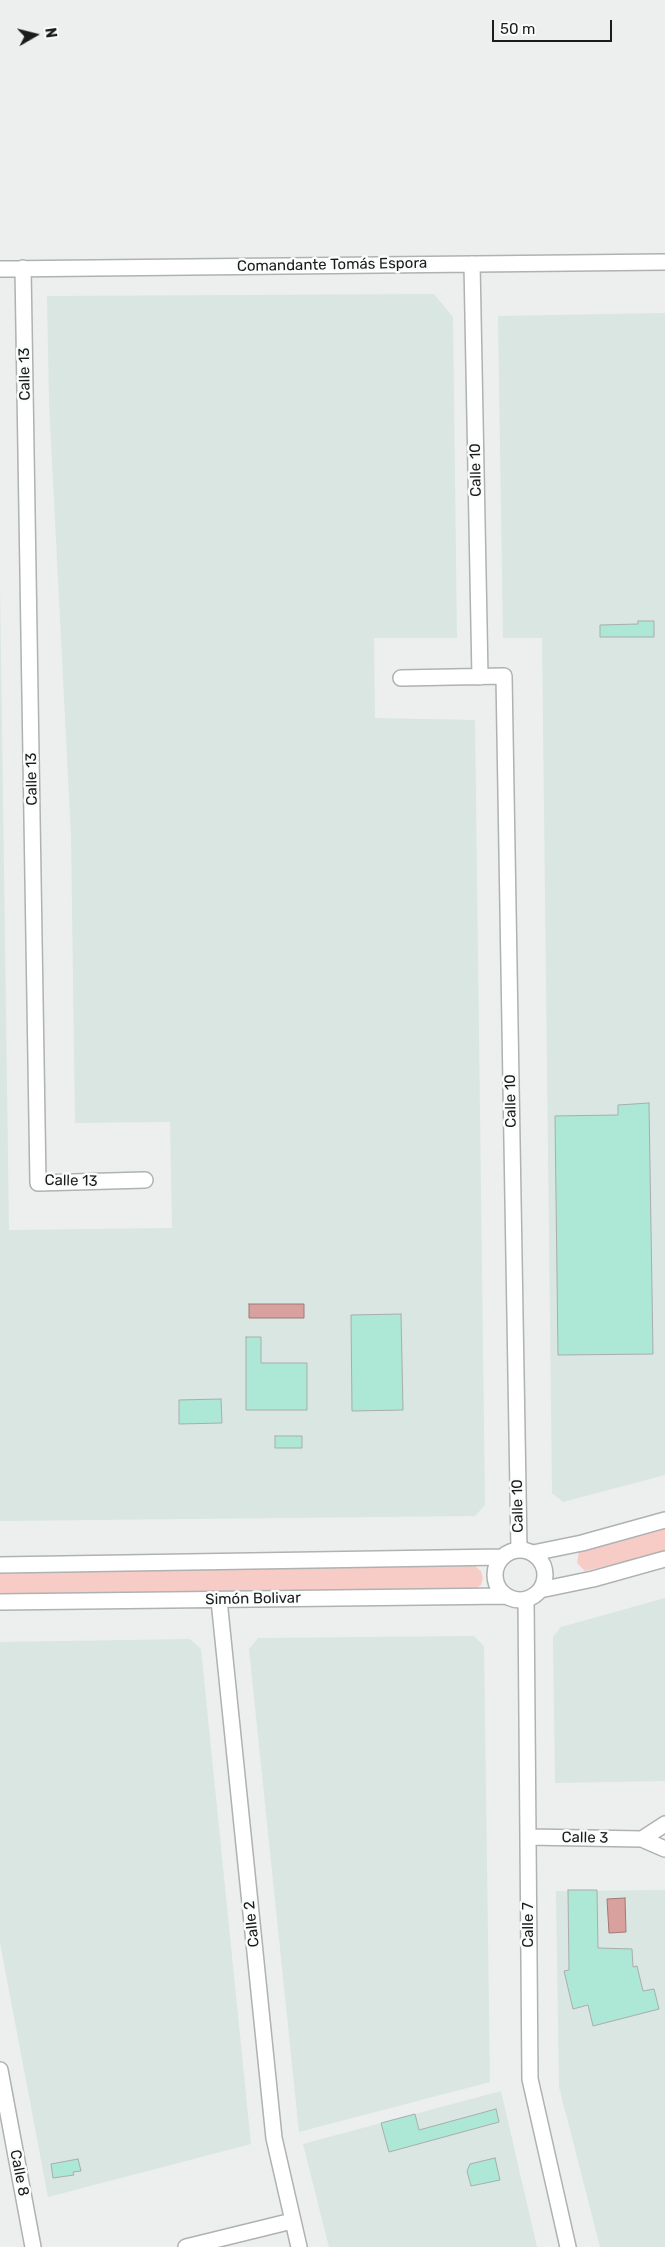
<!DOCTYPE html>
<html>
<head>
<meta charset="utf-8">
<style>
	body { margin:0 }
	#map { position:relative; width:665px; height:2247px; overflow:hidden; background:#ecefee; font-family:Rubik,sans-serif }
	canvas { display:block }
	.north { position:absolute; left:10px; top:10px; width:50px; height:50px; -webkit-text-stroke:4px #f9fdfb; paint-order:stroke; rotate:82deg; font-size:14px; font-weight:700; line-height:20px; text-align:center; color:#1a1b1a }
	.north::after { content:''; display:block; margin:auto; width:18px; height:22px; background:#1a1b1a; clip-path:polygon(50% 0,100% 100%,50% 72%,0 100%) }
	.scale { position:absolute; left:492px; top:20px; width:120px; height:22px; box-sizing:border-box; border:2px solid #1a1b1a; border-top:0; padding-left:6px; font-size:15px; line-height:18px; white-space:nowrap; color:#1a1b1a; -webkit-text-stroke:4px #f9fdfb; paint-order:stroke }
</style>
</head>
<body>
<div id="map">
<canvas width="665" height="2247"></canvas>
<div class="north">N</div>
<div class="scale">50 m</div>
</div>
<script>
const c = document.querySelector('canvas').getContext('2d');
c.lineJoin = 'round';
function fillPath(path, color) {
  c.fillStyle = color;
  c.fill(path, 'evenodd');
}
function shape(rows) {
  const path = new Path2D();
  for (const r of rows) {
    if (r.length === 3) {
      path.moveTo(r[0] + r[2], r[1]);
      path.arc(r[0], r[1], r[2], 0, 2 * Math.PI);
      continue;
    }
    path.moveTo(r[0], r[1]);
    for (let i = 2; i < r.length; i += 2) path.lineTo(r[i], r[i + 1]);
  }
  return path;
}
function stroke(path, color, width, dash) {
  c.strokeStyle = color;
  c.lineWidth = width;
  c.lineCap = dash ? 'butt' : 'round';
  c.setLineDash(dash || []);
  c.stroke(path);
}
function write(font, color, halo, rows, align = 'center') {
  c.font = font + ' Rubik,sans-serif';
  c.lineWidth = 5;
  c.setLineDash([]);
  c.textBaseline = 'middle';
  c.strokeStyle = halo;
  c.fillStyle = color;
  for (const [text, x, y, turn = 0] of rows) {
    c.save();
    c.translate(x, y);
    c.rotate((+turn || 0) * Math.PI / 180);
    c.textAlign = isNaN(turn) ? turn : align;
    if (halo) c.strokeText(text, 0, 0);
    c.fillText(text, 0, 0);
    c.restore();
  }
}
fillPath(shape([
	[434,294,453,317,457,638,374,638,375,718,475,720,485,1505,475,1516,0,1521,0,584,9,1230,172,1228,170,1122,75,1123,71,836,49,402,47,296],
	[665,313,665,1475,563,1502,552,1493,542,638,503,638,498,316],
	[665,1598,665,1781,555,1783,553,1637,561,1627],
	[474,1636,484,1646,490,2082,299,2132,249,1649,258,1638],
	[190,1639,201,1649,251,2144,48,2197,0,1943,0,1642],
	[665,1890,665,2247,600,2247,559,2087,556,1891],
	[501,2091,537,2247,329,2247,303,2144]
]), '#dae6e1');
fillPath(shape([
	[665,1528,665,1552,585,1571,577,1563,579,1551],
	[475,1566,481,1571,483,1578,481,1585,475,1589,0,1594,0,1571]
]), '#f7ccc7');
const water = shape([
	[249,1304,304,1304,304,1318,249,1318,249,1304],
	[625,1898,626,1932,609,1933,607,1899,625,1898]
]);
fillPath(water, '#d9a19d');
stroke(water, '#a07976', 1);
const building = shape([
	[638,621,654,621,654,637,600,637,600,625,638,624,638,621],
	[649,1103,653,1354,558,1355,555,1116,618,1115,618,1105,649,1103],
	[401,1314,403,1410,352,1411,351,1315,401,1314],
	[246,1337,261,1337,261,1363,307,1363,307,1410,246,1410,246,1337],
	[221,1399,222,1423,179,1424,179,1400,221,1399],
	[275,1436,302,1436,302,1448,275,1448,275,1436],
	[568,1890,597,1890,598,1948,632,1949,633,1967,637,1966,643,1991,654,1989,659,2009,593,2026,588,2005,573,2009,564,1971,569,1970,568,1890],
	[496,2109,499,2122,389,2152,381,2123,415,2114,419,2130,496,2109],
	[495,2158,500,2180,471,2186,467,2171,470,2164,495,2158],
	[78,2159,81,2171,73,2172,74,2175,53,2178,51,2164,78,2159]
]);
fillPath(building, '#ace8d5');
stroke(building, '#aaadac', 1);
const minor = shape([
	[472,264,480,677],
	[23,268,38,1183,145,1180],
	[0,269,665,262],
	[401,678,504,676,519,1549],
	[520,1575,25],
	[533,1553,582,1543,665,1520],
	[0,1565,502,1557],
	[540,1590,593,1579,665,1559],
	[526,1599,530,2079,568,2247],
	[219,1600,274,2138,299,2247],
	[0,1602,507,1596],
	[528,1837,642,1839,665,1849],
	[642,1839,665,1824],
	[0,2070,33,2247],
	[186,2247,292,2221]
]);
stroke(minor, '#aeb2b0', 18);
stroke(minor, '#fff', 15);
write('15px', '#1a1b1a', '#f9fdfb', [
	["Comandante Tomás Espora",332,265,-1],
	["Calle 13",25,374,-91],
	["Calle 10",476,470,-91],
	["Calle 13",32,779,-91],
	["Calle 10",511,1101,-91],
	["Calle 13",71,1181,1],
	["Calle 10",518,1506,-91],
	["Simón Bolivar",253,1599,-1],
	["Calle 3",585,1838,1],
	["Calle 2",252,1924,-96],
	["Calle 7",529,1925,-90],
	["Calle 8",19,2173,79]
]);
</script>
</body>
</html>
